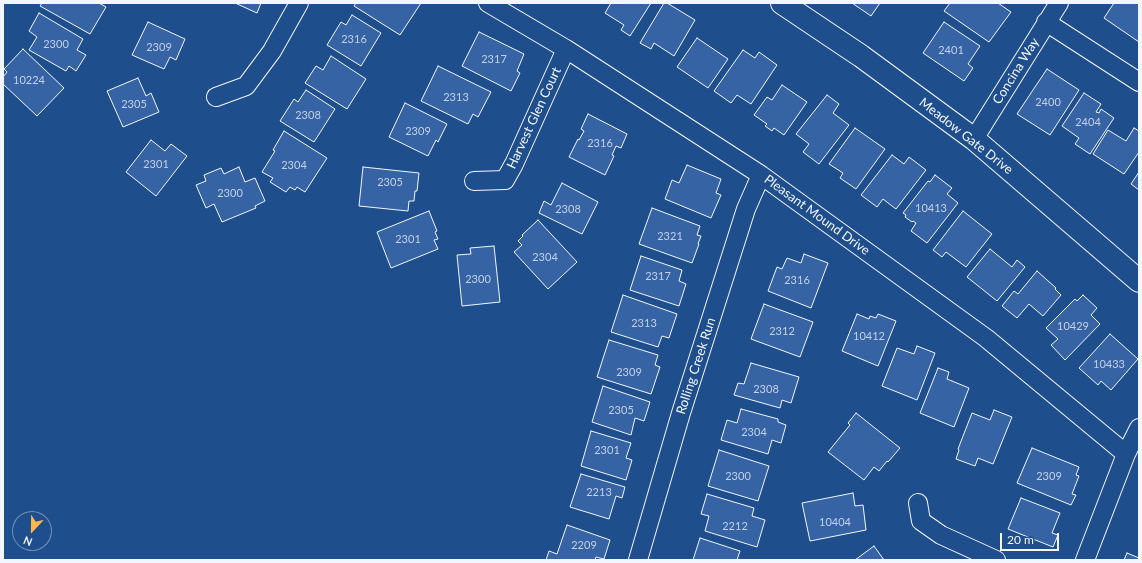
<!DOCTYPE html>
<html>
<head>
<meta charset="utf-8">
<style>
	body { margin:0 }
	#map { position:relative; width:1142px; height:563px; overflow:hidden; background:#1f4e8c; font-family:Lato,sans-serif }
	canvas { display:block }
	.frame { position:absolute; inset:0; border:4px solid #f2f6ff; pointer-events:none }
	.north { position:absolute; left:12px; top:511px; width:40px; height:40px; box-sizing:border-box; background:#1f4e8c; border:1px solid #7391ba; border-radius:50%; rotate:202deg; font-size:11px; font-weight:700; line-height:16px; text-align:center; color:#f2f6ff }
	.north::after { content:''; display:block; margin:auto; width:14px; height:18px; background:#ffb74d; clip-path:polygon(50% 0,100% 100%,50% 72%,0 100%) }
	.scale { position:absolute; left:1000px; top:533px; width:59px; height:18px; box-sizing:border-box; border:2px solid #f2f6ff; border-top:0; padding-left:5px; font-size:12px; line-height:14px; white-space:nowrap; color:#f2f6ff; -webkit-text-stroke:3px #1f4e8c; paint-order:stroke }
</style>
</head>
<body>
<div id="map">
<canvas width="1142" height="563"></canvas>
<div class="frame"></div>
<div class="north">N</div>
<div class="scale">20 m</div>
</div>
<script>
const c = document.querySelector('canvas').getContext('2d');
c.lineJoin = 'round';
function fillPath(path, color) {
  c.fillStyle = color;
  c.fill(path, 'evenodd');
}
function shape(rows) {
  const path = new Path2D();
  for (const r of rows) {
    path.moveTo(r[0], r[1]);
    for (let i = 2; i < r.length; i += 2) path.lineTo(r[i], r[i + 1]);
  }
  return path;
}
function stroke(path, color, width, dash) {
  c.strokeStyle = color;
  c.lineWidth = width;
  c.lineCap = dash ? 'butt' : 'round';
  c.setLineDash(dash || []);
  c.stroke(path);
}
function write(font, color, halo, rows, align = 'center') {
  c.font = font + ' Lato,sans-serif';
  c.lineWidth = 3;
  c.setLineDash([]);
  c.textBaseline = 'middle';
  c.strokeStyle = halo;
  c.fillStyle = color;
  for (const [text, x, y, turn = 0] of rows) {
    c.save();
    c.translate(x, y);
    c.rotate((+turn || 0) * Math.PI / 180);
    c.textAlign = isNaN(turn) ? turn : align;
    if (halo) c.strokeText(text, 0, 0);
    c.fillText(text, 0, 0);
    c.restore();
  }
}
const building = shape([
	[42,3,99,3,106,7,90,34,40,6,42,3],
	[235,3,261,3,257,13,235,3],
	[356,3,421,3,400,35,354,6,356,3],
	[611,3,651,3,630,36,621,30,624,25,605,13,611,3],
	[664,3,667,3,695,20,674,56,654,43,651,49,640,43,664,3],
	[852,3,880,3,871,16,852,3],
	[950,3,998,3,1011,12,989,42,944,11,950,3],
	[1114,3,1139,3,1139,42,1104,18,1114,3],
	[39,13,83,39,77,50,86,55,76,71,69,66,66,71,29,50,37,37,29,31,39,13],
	[352,15,381,33,361,66,327,45,341,22,346,25,352,15],
	[148,22,185,39,176,60,170,57,164,69,132,55,148,22],
	[944,22,980,46,968,64,973,68,964,81,923,53,944,22],
	[479,32,524,54,517,71,520,73,511,91,462,66,479,32],
	[697,38,728,59,708,88,677,67,697,38],
	[23,49,64,88,37,116,3,84,3,77,7,72,4,69,23,49],
	[743,50,755,58,759,52,777,65,751,104,737,95,731,103,714,91,743,50],
	[331,56,366,79,347,109,305,83,316,66,323,70,331,56],
	[438,66,491,92,478,117,473,114,468,124,421,101,438,66],
	[1047,69,1079,90,1050,135,1017,114,1047,69],
	[138,78,146,96,151,93,159,112,123,127,107,91,138,78],
	[782,85,807,102,784,135,774,128,772,131,765,126,767,124,754,115,767,97,772,100,782,85],
	[306,90,335,109,314,142,280,121,294,99,298,102,306,90],
	[1084,93,1101,104,1096,112,1099,113,1101,109,1114,118,1090,154,1075,144,1079,138,1062,126,1084,93],
	[827,95,839,104,833,113,849,125,819,164,803,152,809,144,796,134,827,95],
	[405,103,447,124,438,142,436,140,428,156,389,137,405,103],
	[588,114,627,134,621,148,616,146,612,155,614,156,605,175,569,157,578,139,579,140,584,131,581,129,588,114],
	[855,128,885,149,856,189,840,178,843,173,829,164,855,128],
	[1134,128,1139,131,1139,152,1124,174,1093,154,1108,130,1126,141,1134,128],
	[284,131,327,158,305,192,297,187,295,190,290,187,286,192,270,182,273,178,262,172,275,151,273,150,284,131],
	[151,140,165,151,171,144,187,156,156,196,126,172,151,140],
	[892,155,904,164,909,157,926,170,896,209,883,199,877,207,861,195,892,155],
	[687,165,721,179,716,193,721,195,711,218,665,199,672,180,679,183,687,165],
	[239,167,245,182,255,178,265,201,255,206,256,208,222,222,214,204,206,208,196,185,206,181,204,175,221,168,224,174,239,167],
	[363,167,419,173,417,191,415,191,414,201,409,201,408,211,359,206,363,167],
	[1139,172,1139,190,1131,184,1139,172],
	[935,175,952,188,947,194,958,203,927,243,911,231,916,223,913,221,912,222,905,217,906,215,903,213,928,181,930,182,935,175],
	[562,183,598,202,582,234,539,213,544,201,551,205,562,183],
	[652,208,700,226,697,235,701,236,698,244,699,244,692,263,639,244,652,208],
	[429,211,437,231,435,232,438,239,434,240,438,249,391,268,377,232,429,211],
	[963,211,992,234,966,267,946,252,942,257,933,250,963,211],
	[538,220,577,262,548,289,514,252,522,245,518,241,523,236,522,235,538,220],
	[494,246,500,302,462,306,457,255,471,254,470,248,494,246],
	[990,249,1012,267,1017,260,1025,267,997,301,967,277,990,249],
	[804,254,828,263,811,308,768,291,777,267,782,269,787,258,801,263,804,254],
	[641,256,682,270,679,281,686,284,679,306,630,290,641,256],
	[1037,271,1056,288,1055,289,1061,295,1043,316,1029,304,1017,318,1002,306,1014,291,1018,294,1037,271],
	[623,295,677,314,669,338,662,336,658,347,611,332,623,295],
	[1083,295,1097,308,1091,315,1100,324,1065,360,1051,345,1058,339,1046,328,1075,299,1077,301,1083,295],
	[764,304,813,322,800,357,751,339,764,304],
	[857,314,869,319,870,316,876,318,878,314,896,321,878,366,842,351,857,314],
	[1110,334,1138,359,1111,390,1101,381,1098,385,1079,368,1110,334],
	[609,340,658,355,655,365,660,367,651,394,597,377,609,340],
	[917,346,935,353,917,400,882,386,897,348,914,354,917,346],
	[751,363,799,377,791,403,782,400,780,408,734,395,738,383,744,384,751,363],
	[938,368,949,372,947,379,969,388,954,427,920,413,938,368],
	[603,386,650,402,644,421,635,418,631,435,592,422,603,386],
	[741,409,778,419,778,422,786,425,781,443,772,440,768,454,721,440,727,420,737,423,741,409],
	[994,410,1012,417,993,464,978,458,975,466,956,459,959,450,958,449,972,413,990,420,994,410],
	[856,413,900,448,888,462,887,461,879,471,874,467,864,480,828,452,850,425,848,423,856,413],
	[591,431,631,443,626,458,632,460,626,480,581,466,591,431],
	[1032,448,1079,467,1076,475,1079,476,1072,494,1076,495,1071,505,1017,483,1032,448],
	[719,450,769,466,758,501,708,486,719,450],
	[581,474,625,487,622,498,616,496,609,519,570,507,581,474],
	[853,493,855,506,863,505,866,530,810,541,802,503,853,493],
	[707,494,754,508,752,516,765,520,757,547,705,531,709,516,701,514,707,494],
	[1021,498,1060,513,1052,533,1058,535,1053,547,1008,529,1021,498],
	[567,525,610,540,604,559,596,557,595,560,546,560,549,551,557,554,567,525],
	[700,538,740,551,737,560,693,560,700,538],
	[874,546,884,560,855,560,874,546],
	[1127,553,1139,558,1139,560,1124,560,1127,553]
]);
fillPath(building, '#3563a3');
stroke(building, '#f2f6ff', 1);
const minor = shape([
	[488,3,566,49,761,175,986,338,1126,454],
	[1046,22,1139,82],
	[216,97,246,86,272,51,299,3],
	[974,139,1059,3],
	[474,181,505,180,514,164,566,49],
	[918,503,921,521,941,535,996,560],
	[638,560,681,413,746,209,761,175],
	[1085,560,1126,454,1139,428]
]);
const tertiary = shape([
	[782,3,861,56,974,139,1139,281]
]);
stroke(minor, '#f2f6ff', 20);
stroke(tertiary, '#f2f6ff', 24);
stroke(minor, '#1f4e8c', 18);
stroke(tertiary, '#1f4e8c', 22);
write('11px', '#c3d1e8', null, [
	["2316",354,39],
	["2300",56,44],
	["2309",159,47],
	["2401",951,50],
	["2317",494,59],
	["10224",29,80],
	["2313",456,97],
	["2400",1048,102],
	["2305",134,104],
	["2308",308,115],
	["2404",1088,122],
	["2309",418,131],
	["2316",600,143],
	["2301",156,164],
	["2304",294,165],
	["2305",390,182],
	["2300",230,193],
	["10413",931,208],
	["2308",568,209],
	["2321",670,236],
	["2301",408,239],
	["2304",545,257],
	["2317",658,276],
	["2300",478,279],
	["2316",797,280],
	["2313",644,323],
	["10429",1073,326],
	["2312",782,331],
	["10412",869,336],
	["10433",1109,364],
	["2309",629,372],
	["2308",766,389],
	["2305",621,410],
	["2304",754,432],
	["2301",607,450],
	["2300",738,476],
	["2309",1049,476],
	["2213",599,492],
	["10404",835,522],
	["2212",735,526],
	["2209",584,545]
]);
write('13px', '#f2f6ff', '#1f4e8c', [
	["Concina Way",1016,71,-58],
	["Harvest Glen Court",534,118,-65],
	["Meadow Gate Drive",966,136,38],
	["Pleasant Mound Drive",817,215,36],
	["Rolling Creek Run",696,366,-72]
]);
</script>
</body>
</html>
